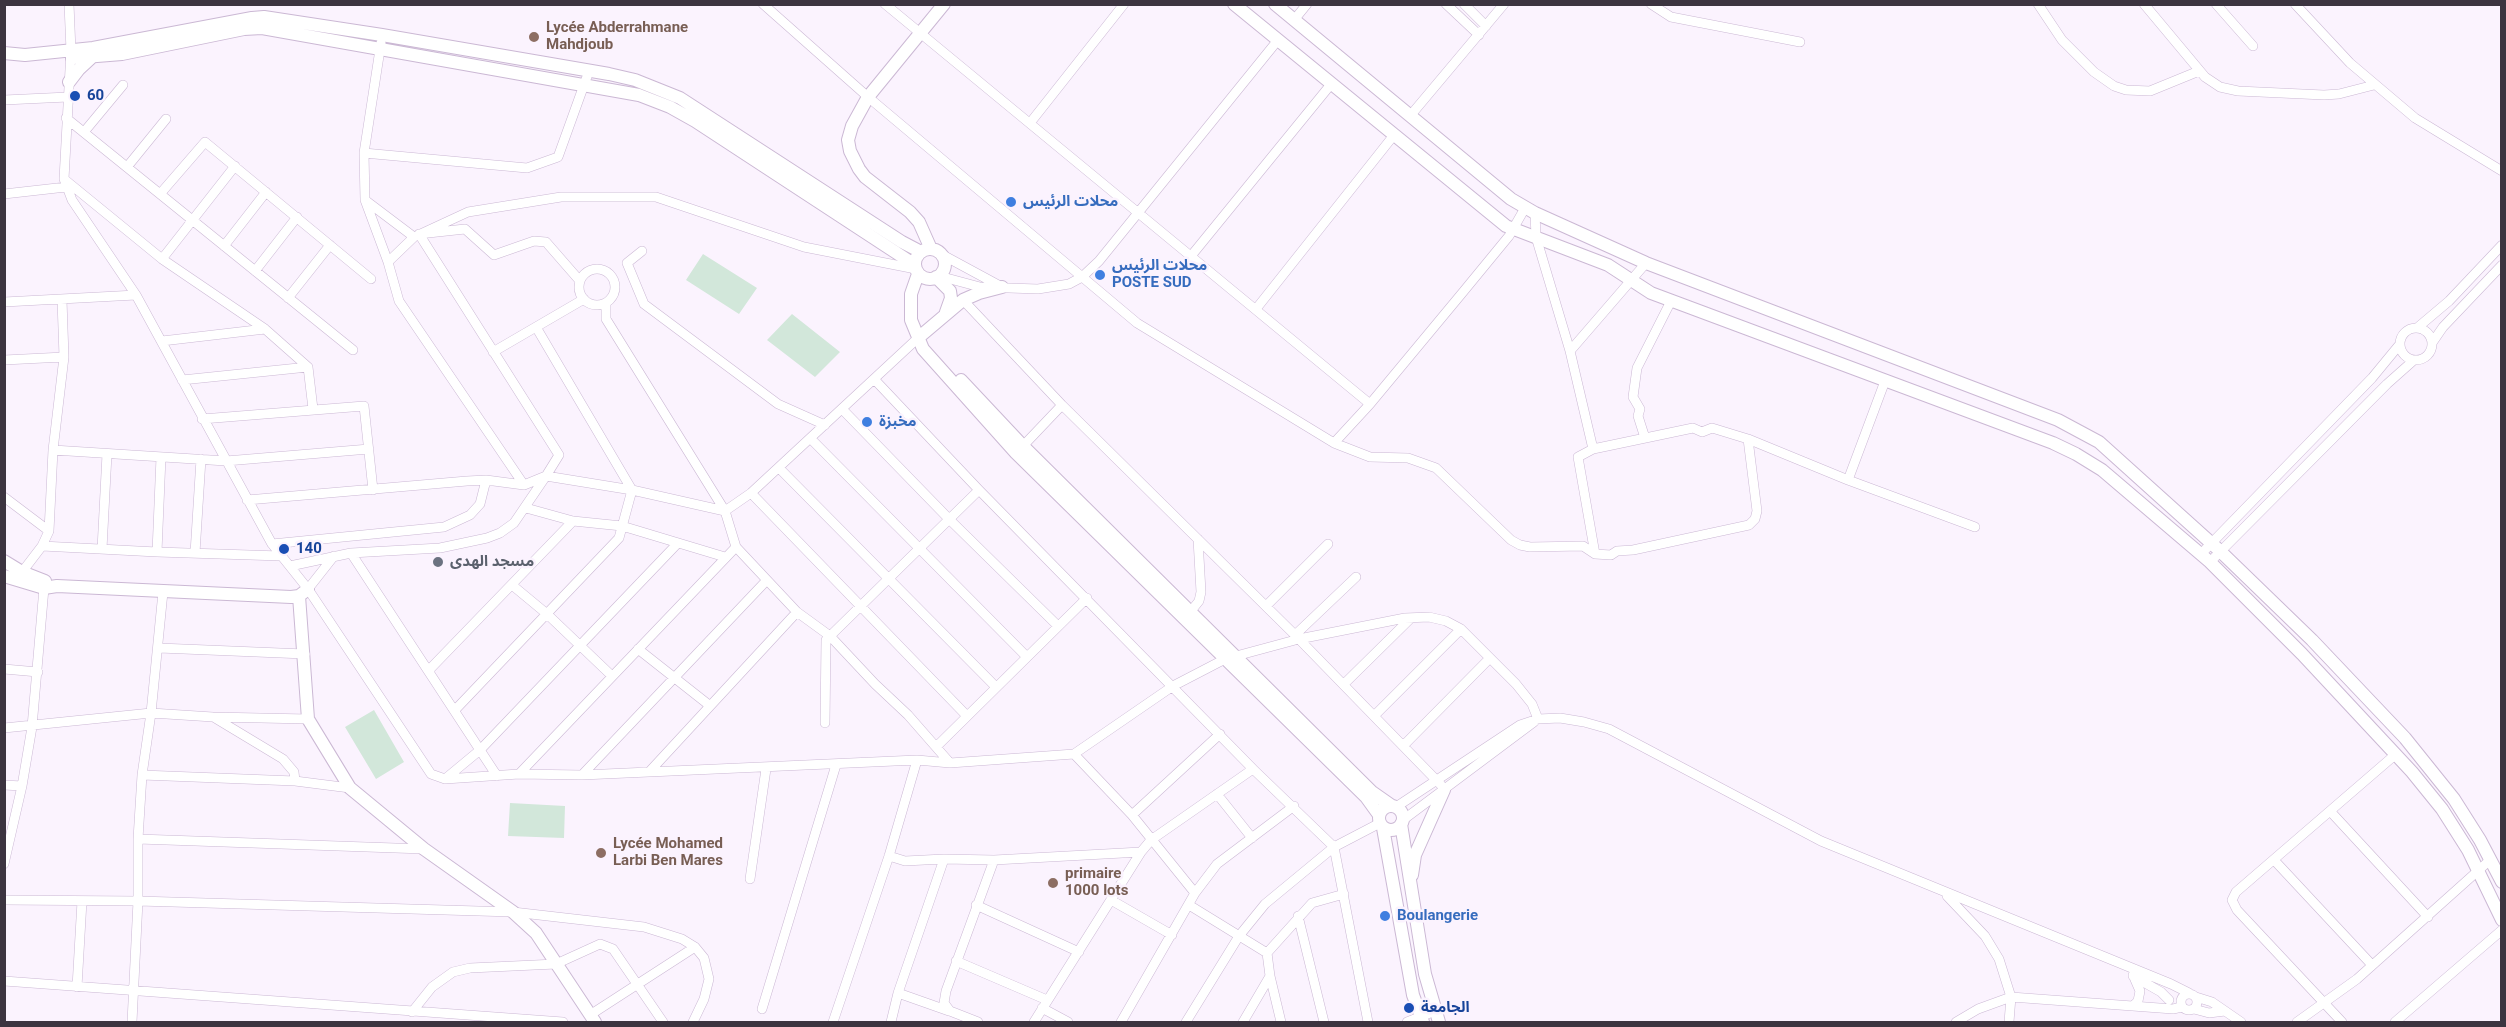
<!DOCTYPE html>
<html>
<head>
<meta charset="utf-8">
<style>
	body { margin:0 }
	#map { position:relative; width:2506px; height:1027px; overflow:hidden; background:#fbf3fe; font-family:Roboto,sans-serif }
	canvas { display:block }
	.frame { position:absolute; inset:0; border:6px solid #3c3440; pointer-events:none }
</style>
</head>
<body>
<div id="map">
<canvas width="2506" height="1027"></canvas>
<div class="frame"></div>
</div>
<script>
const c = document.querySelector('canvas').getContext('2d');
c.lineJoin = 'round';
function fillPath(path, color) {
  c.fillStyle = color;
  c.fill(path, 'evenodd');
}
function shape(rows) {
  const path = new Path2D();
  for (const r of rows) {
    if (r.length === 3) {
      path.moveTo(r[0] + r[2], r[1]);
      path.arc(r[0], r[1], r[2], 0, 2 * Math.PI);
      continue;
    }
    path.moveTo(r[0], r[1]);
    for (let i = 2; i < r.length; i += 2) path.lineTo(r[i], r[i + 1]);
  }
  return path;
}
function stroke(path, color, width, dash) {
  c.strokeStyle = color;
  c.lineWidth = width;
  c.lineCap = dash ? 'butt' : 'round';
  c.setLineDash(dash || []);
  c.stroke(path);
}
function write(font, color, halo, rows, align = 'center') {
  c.font = font + ' Roboto,"Noto Sans Arabic",sans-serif';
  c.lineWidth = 5;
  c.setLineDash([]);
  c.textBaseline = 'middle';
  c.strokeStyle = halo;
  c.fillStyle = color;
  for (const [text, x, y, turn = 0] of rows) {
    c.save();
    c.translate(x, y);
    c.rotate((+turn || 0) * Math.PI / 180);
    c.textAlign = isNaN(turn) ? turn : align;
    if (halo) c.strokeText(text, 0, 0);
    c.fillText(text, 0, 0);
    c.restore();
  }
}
fillPath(shape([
	[703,254,757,288,739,314,686,280],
	[792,314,840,352,815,377,767,340],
	[374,710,404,762,376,779,345,727],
	[510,803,565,806,564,838,508,836]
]), '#d2e7da');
const minor = shape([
	[69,4,71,51,64,179,72,200,136,295,272,544,308,589,431,774,445,779,519,774,582,775,917,760,950,763,1074,754,1173,686,1225,659,1299,639,1405,618,1429,617,1446,621,1461,629,1516,684,1532,704,1538,719],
	[763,4,868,97,1137,323,1334,443,1370,457,1408,458,1436,468,1511,540,1520,545,1530,547,1583,546,1595,554,1611,555,1617,551,1633,550,1749,525,1755,519,1757,511,1748,439],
	[885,4,1370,404],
	[1446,4,1479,35],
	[1464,4,1486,26],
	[1651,4,1671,17,1800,42],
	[2038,4,2062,40,2094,72,2114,86,2126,90,2150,91,2199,71],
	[2144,4,2205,77,2220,87,2238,91,2324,95,2339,94,2374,85],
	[2216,4,2253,46],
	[2295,4,2350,63,2415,118,2502,171],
	[1294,20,1307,4],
	[381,43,364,153,365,200,414,237],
	[4,100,68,97],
	[1410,116,1504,4],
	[66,118,353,350],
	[1030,123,1124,4],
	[84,132,123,85],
	[364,153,527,168,558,157,589,71],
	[127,167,166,119],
	[64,179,162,259,265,329,308,367,313,409],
	[4,194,66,187],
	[160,194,205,142,371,279],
	[365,200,388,262,399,301,524,485],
	[1535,213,1536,237,1570,351,1593,449,1578,457,1595,554],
	[224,246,266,192],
	[642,251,627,263,644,304,778,404,825,425],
	[939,253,1000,286],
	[1191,256,1332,83],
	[162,259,235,166],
	[388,262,414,237,468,212,561,197,656,197,804,247,916,269],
	[597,287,18],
	[255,271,297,217],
	[939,276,980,287,1038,289,1069,284,1082,277,1099,261,1278,40],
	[288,298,330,245],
	[963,300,1062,405,1295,635,1441,785],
	[4,302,136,295],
	[606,303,606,319,725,511,736,547,797,612,830,636,875,684,908,715,950,763],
	[1256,309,1394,135],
	[2417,328,2449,301,2502,245],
	[2416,344,16],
	[162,341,265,329],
	[2432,343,2443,327,2502,265],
	[1570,351,1646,263],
	[493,352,584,299],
	[4,360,64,357],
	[874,379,979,490,1253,769,1334,847,1368,1022],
	[182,380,308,367],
	[842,409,950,520,1058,626],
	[202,419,364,406,373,490],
	[1645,438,1638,416,1640,409,1633,397,1637,368,1671,301],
	[811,439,1027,657],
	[1334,443,1370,404,1463,292,1509,236,1525,208],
	[1023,446,1062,405],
	[1593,449,1693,428,1702,432,1712,428,1748,439,1848,480,1975,527],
	[53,450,226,461,369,449],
	[779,468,996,687],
	[1848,480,1885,381],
	[751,493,967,716],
	[4,497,49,531],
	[247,500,467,481,486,480,524,485,546,476,559,455,419,234,465,229,494,255,534,241,546,242,580,281],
	[526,508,573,521,622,526,725,557],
	[272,544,444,527,470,515,480,504,486,480],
	[42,546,157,552,281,556],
	[102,549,107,454],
	[157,552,161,457],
	[195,553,201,459],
	[351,553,497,776],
	[2201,554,2372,378,2400,344],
	[2210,562,2387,384,2414,360],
	[290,566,351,553,440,548,487,538,500,533,514,523,546,476,632,490,725,511,751,493,918,338],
	[19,576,42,546,49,531,53,450,64,357,62,300],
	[512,585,547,614,612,676],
	[308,589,334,556],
	[1266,606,1328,544],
	[1191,611,1199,601,1201,592,1198,539],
	[1295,635,1356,577],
	[159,648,305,654],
	[638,649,709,705],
	[4,669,38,672],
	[429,670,573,521],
	[1344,684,1411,618],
	[455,710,619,538,632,490,536,327],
	[1375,715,1461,629],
	[215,718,283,759,294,772,295,781],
	[825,723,826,640,979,490],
	[4,728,151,713,213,717,308,719],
	[1404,745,1490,658],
	[936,747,1087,598],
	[1074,754,1132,815,1195,893],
	[650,771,797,612],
	[519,774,736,547],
	[142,775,295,781,350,788],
	[582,775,767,580],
	[445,779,480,750,677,544],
	[4,785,22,786],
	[1217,794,1252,838],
	[1396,807,1520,725,1538,719,1560,718,1584,722,1609,729,1821,841,2171,984,2189,993],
	[2330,811,2428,917],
	[1132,815,1220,734],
	[1403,820,1534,722],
	[138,839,424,849],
	[889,856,905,861,944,859,994,860,1141,852],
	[2274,860,2372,965],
	[4,864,22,786,32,727,44,588],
	[750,879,766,769],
	[1947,896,1985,936,1999,959,2011,997,2009,1022],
	[4,900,138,901,513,912,644,927,682,939,695,947,704,958,709,979,704,999,693,1022],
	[1111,900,1172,935],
	[976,905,1079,952],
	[1189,905,1267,953],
	[1298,916,1324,1022],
	[956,961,1047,1000],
	[2133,975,2140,991,2138,1001,2133,1006],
	[2133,976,2161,992,2169,1000],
	[4,981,563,1022],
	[77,987,82,901],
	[898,993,944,859],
	[2189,1002,8],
	[2196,997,2212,1002,2241,1022],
	[1042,1008,1068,1022],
	[762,1009,836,765],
	[2194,1009,2209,1013,2225,1011],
	[412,1012,432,987,453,972,470,968,556,964,600,944,613,949,663,1022],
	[590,1015,695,947],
	[132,1022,138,901,138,839,142,775,151,713,163,592],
	[833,1022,889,856,917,760],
	[891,1022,898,993,949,1011],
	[978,1022,950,1011,944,1003,946,991,994,860],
	[1034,1022,1141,852,1151,840,1253,769],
	[1121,1022,1195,893,1217,864,1294,806],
	[1186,1022,1239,936,1265,904,1334,847,1380,823],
	[1243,1022,1270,976],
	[1281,1022,1270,976,1267,953,1312,903,1344,894],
	[1407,1022,1435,1011],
	[1956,1022,1978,1009,2011,997,2173,1009,2182,1007],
	[2297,1022,2357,979,2490,860],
	[2342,1022,2237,910,2232,900,2236,892,2396,754],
	[2395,1022,2502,930]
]);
const tertiary = shape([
	[1234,4,1506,226,1608,265,1651,293,2053,443,2076,454,2102,470,2210,562,2302,654,2412,772,2442,809,2468,850,2502,920],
	[1275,4,1511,199,1535,213,1646,263,2058,420,2099,442,2220,551,2312,640,2405,738,2454,799,2480,840,2502,882],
	[4,53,25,55,93,48,252,18,264,17,382,35,609,74,635,80,680,98,902,242,921,252],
	[72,58,122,54,244,29,262,28,639,95,670,107,695,121,915,265],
	[69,82,79,69,92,57],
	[931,249,919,222,910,212,865,177,859,169,850,151,848,140,852,126,868,97,944,4],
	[930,264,15],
	[918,274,911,294,911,320,923,349,1016,453,1366,797,1379,815],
	[936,277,950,291,951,298,946,312],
	[918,338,963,300,979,293,1002,287],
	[961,380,1023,446,1372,792,1392,806],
	[4,561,22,572,45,581],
	[4,576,44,588,57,586,291,597,299,596,308,589],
	[299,596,308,719,350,788,424,849,513,912,536,933,595,1022],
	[1391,818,12],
	[1401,824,1425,974,1439,1022],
	[1383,828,1413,995,1423,1022],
	[1412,875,1415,855,1444,790]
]);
stroke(minor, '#cbb8d4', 10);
stroke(tertiary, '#cbb8d4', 14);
stroke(minor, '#fff', 9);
stroke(tertiary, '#fff', 12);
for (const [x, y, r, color] of [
	[534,37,6,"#8d6e63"],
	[75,96,6,"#1a4fb4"],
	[1011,202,6,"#3f7fe0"],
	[1100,275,6,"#3f7fe0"],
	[867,422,6,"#3f7fe0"],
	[284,549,6,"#1a4fb4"],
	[438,562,6,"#6b7280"],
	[601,853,6,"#8d6e63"],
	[1053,883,6,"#8d6e63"],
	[1385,916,6,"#3f7fe0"],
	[1409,1008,6,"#1a4fb4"]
]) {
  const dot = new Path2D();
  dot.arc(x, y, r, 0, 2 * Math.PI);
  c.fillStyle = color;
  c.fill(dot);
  stroke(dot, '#fbf3fe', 2);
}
write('bold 15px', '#785e54', '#fbf3fe', [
	["Lycée Abderrahmane",546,28],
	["Mahdjoub",546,45],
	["Lycée Mohamed",613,844],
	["Larbi Ben Mares",613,861],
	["primaire",1065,874],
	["1000 lots",1065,891]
], 'left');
write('bold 15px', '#164399', '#fbf3fe', [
	["60",87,96],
	["140",296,549],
	["الجامعة",1421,1008]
], 'left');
write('bold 15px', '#366cbe', '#fbf3fe', [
	["محلات الرئيس",1023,202],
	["محلات الرئيس",1112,266],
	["POSTE SUD",1112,283],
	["مخبزة",879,422],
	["Boulangerie",1397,916]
], 'left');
write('bold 15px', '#5b616d', '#fbf3fe', [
	["مسجد الهدى",450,562]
], 'left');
</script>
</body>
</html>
